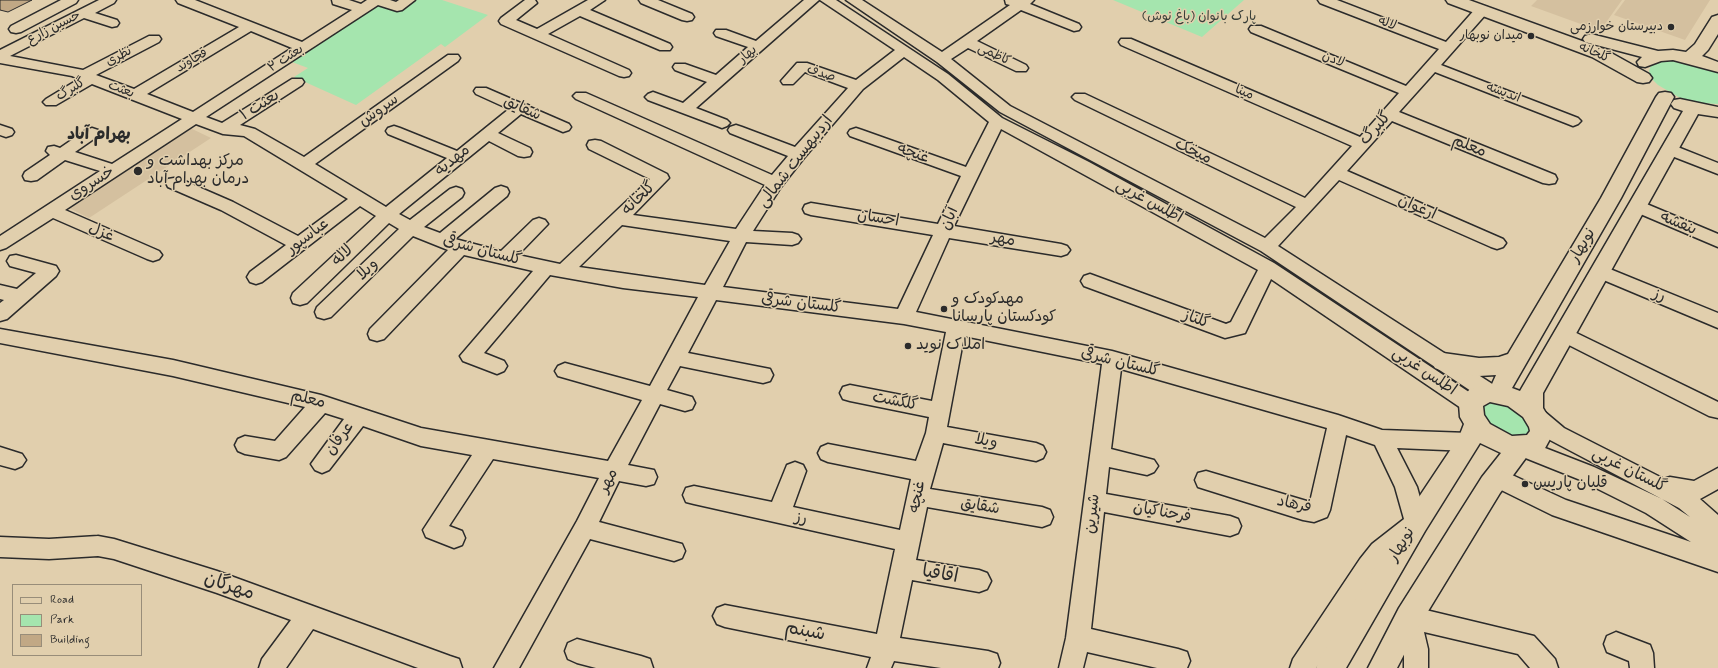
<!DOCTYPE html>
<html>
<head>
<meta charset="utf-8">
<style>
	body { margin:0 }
	#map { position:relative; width:1718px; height:668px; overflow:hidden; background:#e1cfad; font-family:Mynerve,sans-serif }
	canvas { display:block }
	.legend { position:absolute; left:12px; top:584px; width:130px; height:72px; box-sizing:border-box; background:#e1cfad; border:1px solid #988d79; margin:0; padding:5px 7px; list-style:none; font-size:12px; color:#2b2b2b }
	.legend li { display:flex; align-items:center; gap:8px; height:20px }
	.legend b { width:20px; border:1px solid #988d79 }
</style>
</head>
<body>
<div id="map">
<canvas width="1718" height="668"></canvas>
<ul class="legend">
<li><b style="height:5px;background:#e1cfad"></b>Road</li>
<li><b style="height:11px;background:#a5e5ae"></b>Park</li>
<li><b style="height:11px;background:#c1a885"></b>Building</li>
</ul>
</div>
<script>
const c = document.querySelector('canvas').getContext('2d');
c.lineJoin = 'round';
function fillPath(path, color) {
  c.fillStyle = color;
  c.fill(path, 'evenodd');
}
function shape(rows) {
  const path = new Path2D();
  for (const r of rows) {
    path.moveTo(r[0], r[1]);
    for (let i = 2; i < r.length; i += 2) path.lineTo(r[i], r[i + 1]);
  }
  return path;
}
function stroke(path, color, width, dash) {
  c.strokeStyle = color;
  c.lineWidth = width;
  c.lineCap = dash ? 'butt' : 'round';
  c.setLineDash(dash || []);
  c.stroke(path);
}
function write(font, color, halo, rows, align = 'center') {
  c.font = font + ' Mynerve,"Playpen Sans Arabic",sans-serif';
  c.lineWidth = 3;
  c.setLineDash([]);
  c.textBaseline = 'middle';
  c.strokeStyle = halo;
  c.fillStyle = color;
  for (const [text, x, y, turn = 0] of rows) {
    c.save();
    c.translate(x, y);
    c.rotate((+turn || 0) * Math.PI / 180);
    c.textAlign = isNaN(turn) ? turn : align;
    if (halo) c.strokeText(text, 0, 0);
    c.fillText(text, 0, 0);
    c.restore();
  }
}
fillPath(shape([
	[1537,0,1622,0,1600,31,1531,6],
	[1625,0,1710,0,1685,40,1614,15],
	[186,126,211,138,89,218,63,205]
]), '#d4c09f');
fillPath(shape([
	[415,0,442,0,488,15,445,47,441,44,356,105,294,77,308,68,292,62,377,5,398,12],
	[1113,0,1244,0,1202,37],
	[1669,59,1682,60,1709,68,1718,73,1718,104,1697,103,1682,99,1658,85,1651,78,1649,71,1651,65,1658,61],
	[1496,402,1503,402,1524,414,1531,431,1528,436,1516,440,1487,426,1482,409,1484,405]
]), '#a5e5ae');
const building = shape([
	[0,0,32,0,8,12,0,10,0,0]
]);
fillPath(building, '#c1a885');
stroke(building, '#2b2b2b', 1);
const minor = shape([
	[61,0,78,0,76,3,21,32,16,33,11,32,9,29,11,26,61,0],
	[99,0,116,0,114,3,95,13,117,20,119,23,117,26,112,27,84,18,10,56,83,70,149,36,159,36,161,39,159,42,96,75,134,89,239,27,178,3,176,0,195,0,302,42,352,10,333,4,332,0,349,0,361,4,367,0,390,0,396,2,399,0,415,0,402,10,397,11,378,5,206,117,222,123,292,79,302,79,304,82,302,85,240,125,255,129,304,157,448,55,458,55,460,58,458,61,315,164,386,207,447,158,388,134,386,131,388,128,394,126,400,128,457,151,509,109,476,94,474,91,476,88,486,88,569,124,571,127,569,130,563,132,521,114,498,133,530,148,532,152,530,156,524,157,518,156,489,141,399,214,410,220,450,189,456,187,462,189,464,193,462,197,424,227,440,233,495,188,501,186,507,188,509,192,507,196,455,239,501,251,533,220,539,218,545,220,548,224,518,255,560,264,650,179,589,149,587,145,589,141,595,140,601,141,667,174,669,178,633,215,736,229,765,185,576,99,573,96,576,93,586,93,772,175,788,156,730,133,728,130,730,127,736,125,742,127,795,147,848,88,805,72,793,84,783,84,781,81,797,63,807,63,856,80,895,50,820,0,836,0,948,74,1002,118,1089,162,1274,263,1478,398,1481,404,1478,410,1471,412,1464,410,1271,279,1245,333,1225,338,1084,286,1081,281,1084,276,1090,274,1226,324,1231,322,1258,270,1001,129,954,226,1061,244,1067,246,1070,250,1067,254,1061,256,949,238,916,312,1112,351,1338,415,1382,430,1469,433,1476,436,1479,442,1476,448,1469,451,1397,448,1417,487,1427,523,1424,530,1388,558,1376,573,1316,668,1290,668,1293,659,1360,559,1372,544,1404,519,1395,487,1375,445,1346,435,1330,510,1327,517,1314,522,1303,520,1198,487,1195,480,1198,473,1206,471,1310,502,1327,428,1121,369,1111,449,1154,460,1158,466,1154,472,1147,475,1109,467,1106,494,1230,516,1238,519,1241,526,1238,533,1230,536,1104,512,1091,629,1178,649,1187,652,1190,661,1187,668,1157,668,1087,652,1083,668,1059,668,1066,638,1102,364,964,336,947,427,1036,443,1043,446,1046,452,1043,458,1036,461,943,443,930,489,1042,507,1050,510,1053,517,1050,524,1042,527,927,507,916,560,979,570,987,573,991,581,987,589,979,592,912,580,900,638,988,651,997,654,1000,663,998,668,941,668,894,661,891,668,867,668,871,657,725,627,717,624,713,616,717,608,725,605,877,634,895,549,694,504,686,502,683,495,686,488,694,486,772,502,787,465,795,462,803,465,806,471,793,507,900,530,911,479,828,462,821,459,818,453,821,447,828,444,916,461,926,433,929,417,850,401,843,399,840,393,843,387,850,385,932,401,946,332,904,324,716,300,688,353,770,369,773,375,770,381,763,383,680,366,667,390,692,397,695,403,692,409,685,411,660,404,628,465,654,470,657,477,654,484,646,486,619,481,599,522,682,544,685,551,682,558,674,561,590,539,519,668,494,668,577,521,599,478,493,459,449,526,462,531,465,538,462,545,454,548,426,537,423,530,472,455,421,446,363,426,329,470,322,473,315,470,311,464,344,419,325,413,286,457,279,460,245,454,238,451,235,445,238,439,245,436,275,441,305,407,173,376,0,343,0,329,173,360,321,395,421,428,608,461,642,400,558,376,555,371,558,366,565,363,650,386,698,297,623,288,550,275,484,353,504,361,507,366,504,371,497,374,463,361,460,356,533,271,464,255,384,339,377,341,370,339,368,334,370,329,448,250,413,236,331,317,324,319,317,317,315,312,317,307,399,229,389,223,307,303,300,305,293,303,291,298,293,293,376,216,360,206,262,282,256,284,250,282,247,277,250,272,286,245,221,210,168,187,166,183,168,179,174,178,180,179,233,202,298,236,348,199,244,136,223,134,196,124,65,210,159,251,162,255,159,259,153,261,147,259,53,218,6,248,0,250,0,236,100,171,65,160,37,180,31,181,25,180,23,176,25,172,50,155,46,151,48,147,54,146,60,148,86,130,92,128,98,130,100,133,98,136,75,152,112,164,182,119,92,84,56,105,46,105,43,102,46,99,79,79,72,76,0,63,0,50,99,0],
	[251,31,292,48,193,112,147,94,251,31],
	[904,57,938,80,989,122,966,167,862,130,856,128,850,130,848,133,850,136,961,176,938,224,811,203,805,205,803,209,805,213,811,215,933,235,898,309,723,287,746,242,792,245,798,243,801,239,798,235,792,233,753,231,781,187,804,158,863,89,904,57],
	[622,225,730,241,705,285,579,267,622,225],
	[525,0,535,0,537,3,516,20,537,29,588,0,605,0,590,10,670,44,672,47,670,50,660,50,580,16,548,34,629,70,631,73,629,76,624,77,619,76,501,24,499,21,501,18,525,0],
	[639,0,658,0,692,14,694,17,692,20,687,21,682,20,641,3,639,0],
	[804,0,819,0,696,108,727,120,730,123,727,126,722,128,717,126,648,100,645,97,648,94,653,92,683,103,707,82,675,70,673,67,675,64,685,64,716,75,748,47,716,36,714,33,716,30,726,30,756,41,804,0],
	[846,0,862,0,942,52,1010,5,1006,4,1005,0,1034,0,1030,4,1079,24,1081,27,1079,30,1074,31,1021,10,977,41,1026,65,1028,68,1026,71,1016,71,968,48,951,59,1010,106,1265,238,1296,207,1075,100,1072,97,1075,94,1085,94,1305,198,1352,146,1121,45,1119,42,1121,39,1131,39,1360,137,1399,93,1251,32,1249,29,1251,26,1261,26,1406,86,1439,49,1320,3,1318,0,1337,0,1446,42,1477,7,1487,7,1489,10,1487,13,1441,65,1578,118,1581,121,1578,124,1573,126,1568,124,1435,72,1399,112,1555,175,1557,179,1555,183,1549,184,1543,183,1392,121,1347,171,1503,239,1506,243,1503,247,1497,249,1491,247,1339,180,1278,246,1497,387,1500,393,1497,399,1490,401,1483,399,1261,251,1000,112,937,62,846,0],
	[0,125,12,129,14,132,12,135,6,137,0,135,0,125],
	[1670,144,1718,163,1718,174,1664,153,1662,149,1664,145,1670,144],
	[1637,200,1718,234,1718,247,1631,210,1629,206,1631,202,1637,200],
	[16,255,56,266,59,271,56,276,7,319,0,321,0,303,4,300,0,299,0,285,17,289,36,273,10,266,7,261,10,256,16,255],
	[1600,265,1718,313,1718,328,1594,276,1591,271,1594,266,1600,265],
	[1564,327,1718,402,1718,418,1709,416,1557,339,1554,334,1557,329,1564,327],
	[1538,410,1545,412,1564,428,1664,479,1670,477,1694,481,1718,468,1718,489,1700,499,1718,515,1718,572,1552,515,1489,484,1486,477,1489,470,1497,468,1566,500,1691,542,1646,513,1578,479,1513,453,1510,447,1513,441,1520,438,1527,441,1594,467,1662,499,1690,517,1679,508,1550,440,1531,424,1528,418,1531,412,1538,410],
	[0,447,22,454,26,460,22,466,15,469,0,465,0,447],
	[98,536,114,539,217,571,450,656,459,659,462,668,418,668,313,629,286,668,259,668,262,659,291,620,217,593,114,559,98,556,49,559,0,557,0,537,49,539,98,536],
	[1409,606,1534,636,1555,659,1558,668,1530,668,1518,654,1424,632,1428,649,1428,668,1404,668,1404,649,1397,617,1401,609,1409,606],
	[1616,632,1650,645,1653,653,1654,668,1630,668,1629,661,1607,652,1604,644,1607,636,1616,632],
	[577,639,641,656,650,659,653,668,596,668,577,663,568,659,565,651,568,643,577,639]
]);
const major = shape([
	[1446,0,1469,0,1604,49,1649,74,1652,78,1649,82,1643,83,1637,82,1592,57,1448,3,1446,0],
	[1718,15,1718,34,1708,50,1702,56,1718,62,1718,72,1673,60,1661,61,1645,67,1639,66,1637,62,1642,57,1585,42,1583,39,1585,36,1591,34,1658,51,1673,50,1686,52,1695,44,1712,17,1718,15],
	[1665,92,1671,93,1674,97,1621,198,1512,388,1520,391,1683,111,1674,108,1671,104,1674,100,1680,99,1718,107,1718,117,1698,114,1543,393,1543,408,1553,425,1554,432,1550,439,1544,450,1528,455,1500,493,1419,626,1397,668,1368,668,1399,608,1482,477,1501,453,1480,443,1425,531,1346,668,1316,668,1320,658,1407,515,1459,437,1464,424,1460,417,1459,404,1463,397,1470,389,1492,384,1496,375,1479,376,1443,371,1435,368,1432,362,1435,356,1443,353,1479,358,1499,357,1508,354,1601,198,1656,97,1659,93,1665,92],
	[1490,402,1508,406,1523,417,1529,427,1530,431,1527,435,1512,436,1490,424,1484,415,1483,406,1490,402]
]);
stroke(minor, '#2b2b2b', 3);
stroke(major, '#2b2b2b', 3);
fillPath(minor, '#e1cfad');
fillPath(major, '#e1cfad');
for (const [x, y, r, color] of [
	[1671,27,4,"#2b2b2b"],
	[1531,36,4,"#2b2b2b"],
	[138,171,5,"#2b2b2b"],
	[944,309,4,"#2b2b2b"],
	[908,346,4,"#2b2b2b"],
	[1525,484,4,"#2b2b2b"]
]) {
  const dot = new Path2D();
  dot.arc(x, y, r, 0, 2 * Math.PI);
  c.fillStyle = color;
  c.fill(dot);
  stroke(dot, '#e1cfad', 1.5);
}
write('13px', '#373e38', '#e1cfad', [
	["پارک بانوان (باغ نوش)",1199,17]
]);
write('13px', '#2b2b2b', '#e1cfad', [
	["لاله",1387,24,21],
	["حسین زارع",54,28,-27],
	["گلخانه",1594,53,24],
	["بهار",748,55,-41],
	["کاظمی",994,55,26],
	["نظری",119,57,-28],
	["بعثت ۲",286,59,-33],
	["لادن",1333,60,22],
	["قجاوند",192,61,-31],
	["صدف",821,74,17],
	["گلبرگ",71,90,-31],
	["بعثت",121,90,21],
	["مینا",1244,93,23],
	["اندیشه",1503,93,21]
]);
write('13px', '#2b2b2b', '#e1cfad', [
	["دبیرستان خوارزمی",1663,27],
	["میدان نوبهار",1523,36]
], 'right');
write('16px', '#2b2b2b', '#e1cfad', [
	["بعثت ۱",260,106,-32],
	["شقایق",522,109,24],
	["سروش",379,111,-35],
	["گلبرگ",1376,129,-48],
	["معلم",1469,147,22],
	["میخک",1193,152,26],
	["غنچه",913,154,20],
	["مهدیه",453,161,-39],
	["اردیبهست شمالی",796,162,-52],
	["خسروی",92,184,-32],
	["گلخانه",639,199,-44],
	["اطلس غربی",1149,202,29],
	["ارغوان",1417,208,24],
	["احسان",878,219,9],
	["آبان",950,219,-66],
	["بنفشه",1678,224,23],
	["غزل",101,233,23],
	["عباسپور",308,237,-37],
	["مهر",1003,240,10],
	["نوبهار",1583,246,-60],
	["گلستان شرقی",482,251,15],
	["لاله",343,256,-44],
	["ویلا",368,270,-44],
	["رز",1659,296,23],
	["گلستان شرقی",801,304,7],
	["گلناز",1196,320,20],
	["گلستان شرقی",1120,363,14],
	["اطلس غربی",1424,372,34],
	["معلم",308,400,14],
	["گلگشت",895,402,11],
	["عرفان",340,439,-53],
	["ویلا",986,442,11],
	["گلستان غربی",1629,471,27],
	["مهر",609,481,-63],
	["غنچه",918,497,-79],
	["فرهاد",1294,505,12],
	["شقایق",980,507,9],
	["فرحناکیان",1162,513,10],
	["شیرین",1093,514,-83],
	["رز",801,519,12],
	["نوبهار",1402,545,-59]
]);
write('16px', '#2b2b2b', '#e1cfad', [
	["مرکز بهداشت و",147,162],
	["درمان بهرام آباد",147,180],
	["مهدکودک و",952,300],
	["کودکستان پارسانا",952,318],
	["املاک نوید",916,346],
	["قلیان پاریس",1533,484]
], 'left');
write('bold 17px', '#2b2b2b', '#e1cfad', [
	["بهرام آباد",99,135]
]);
write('19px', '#2b2b2b', '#e1cfad', [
	["اقاقیا",940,575,10],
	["مهرگان",229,587,19],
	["شبنم",805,632,11]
]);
</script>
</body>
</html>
